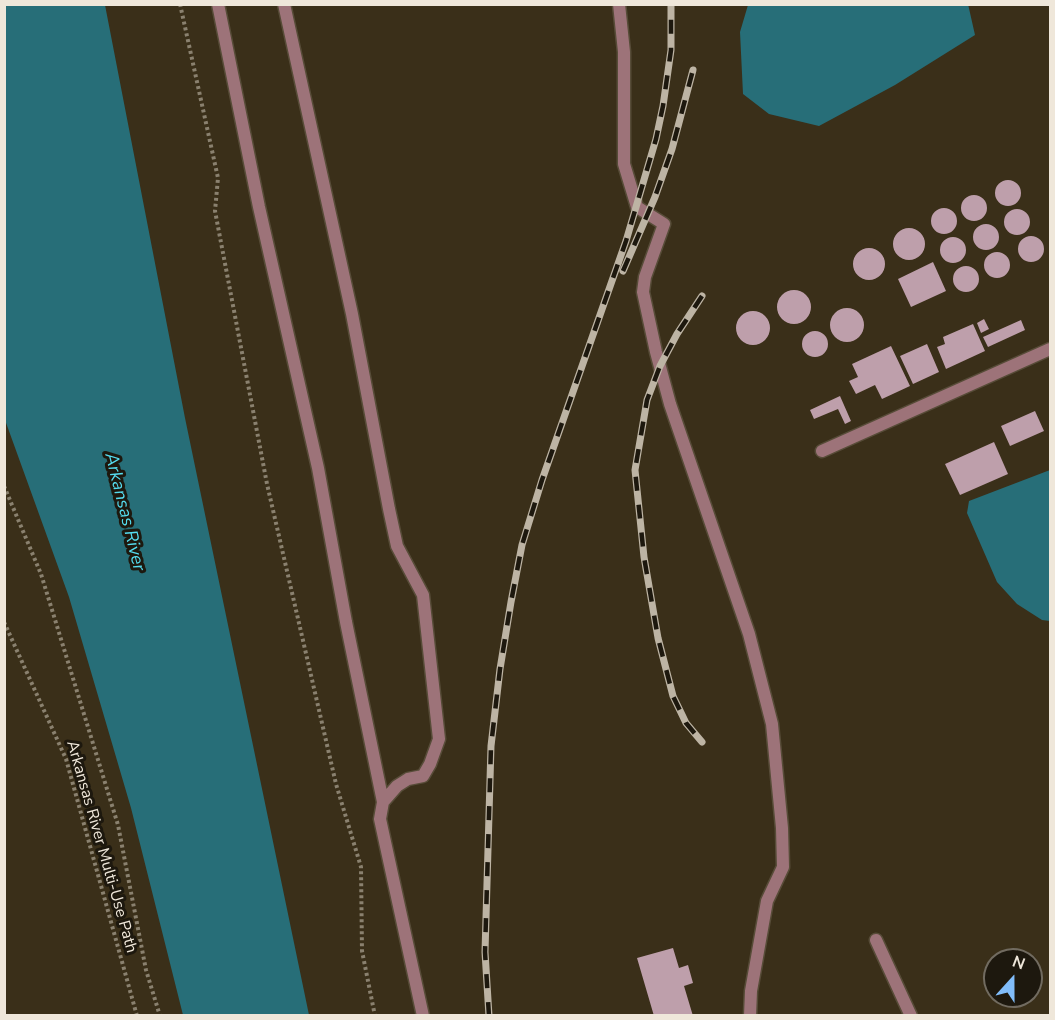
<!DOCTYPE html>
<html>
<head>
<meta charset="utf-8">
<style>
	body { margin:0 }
	#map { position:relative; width:1055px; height:1020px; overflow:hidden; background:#3a2f19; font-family:"Nunito Sans",sans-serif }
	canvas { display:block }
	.frame { position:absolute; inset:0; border:6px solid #efe7da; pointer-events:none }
	.north { position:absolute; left:983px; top:948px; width:60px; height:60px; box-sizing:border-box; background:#1d180e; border:2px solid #716b60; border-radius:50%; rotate:21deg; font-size:16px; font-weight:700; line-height:24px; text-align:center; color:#efe7da }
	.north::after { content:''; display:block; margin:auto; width:21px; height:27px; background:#81bdfa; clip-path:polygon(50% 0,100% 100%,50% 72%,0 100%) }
</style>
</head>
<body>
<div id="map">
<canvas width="1055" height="1020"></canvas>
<div class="frame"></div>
<div class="north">N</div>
</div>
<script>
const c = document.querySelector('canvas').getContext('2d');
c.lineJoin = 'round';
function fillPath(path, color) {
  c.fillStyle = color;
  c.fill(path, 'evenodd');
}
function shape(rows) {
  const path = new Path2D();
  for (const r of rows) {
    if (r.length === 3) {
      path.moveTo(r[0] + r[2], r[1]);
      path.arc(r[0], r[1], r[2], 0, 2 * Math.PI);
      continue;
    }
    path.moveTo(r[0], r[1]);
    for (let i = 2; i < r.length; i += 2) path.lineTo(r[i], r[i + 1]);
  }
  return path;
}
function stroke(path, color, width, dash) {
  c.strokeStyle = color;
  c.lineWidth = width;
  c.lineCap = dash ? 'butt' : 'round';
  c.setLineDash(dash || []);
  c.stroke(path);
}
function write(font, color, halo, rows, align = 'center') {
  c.font = font + ' "Nunito Sans",sans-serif';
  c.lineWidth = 6;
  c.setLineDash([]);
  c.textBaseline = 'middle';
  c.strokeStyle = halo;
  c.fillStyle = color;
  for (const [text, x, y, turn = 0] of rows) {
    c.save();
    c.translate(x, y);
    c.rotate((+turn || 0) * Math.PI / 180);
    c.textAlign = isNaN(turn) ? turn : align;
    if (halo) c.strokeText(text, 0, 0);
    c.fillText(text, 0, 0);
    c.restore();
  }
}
fillPath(shape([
	[5,4,105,5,185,418,309,1015,183,1015,131,808,69,597,5,420],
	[968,4,975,35,895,85,819,126,769,114,743,94,740,32,748,5],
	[1050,470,1050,621,1042,620,1017,604,997,582,967,513,969,501]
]), '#276e78');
fillPath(shape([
	[1008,193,13],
	[974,208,13],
	[944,221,13],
	[1017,222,13],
	[986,237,13],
	[909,244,16],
	[1031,249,13],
	[953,250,13],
	[869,264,16],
	[997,265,13],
	[933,262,946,291,911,307,898,279],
	[966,279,13],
	[794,307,17],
	[847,325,17],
	[753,328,17],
	[984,319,989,329,981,333,977,323],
	[1021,320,1025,330,988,347,983,337],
	[973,324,985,351,946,369,937,347,945,344,943,337],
	[815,344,13],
	[927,344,939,372,913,384,900,356],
	[891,346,910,386,882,399,875,385,856,394,849,381,858,377,852,364],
	[840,396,851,421,845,424,838,409,814,419,810,410],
	[1035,411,1044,431,1010,446,1001,426],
	[994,442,1008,474,960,495,945,464],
	[673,948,679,968,688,965,693,983,684,986,693,1016,654,1016,637,958]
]), '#be9fab');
const lane = shape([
	[218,4,259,207,318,468,346,622,383,802],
	[284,4,352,314,389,509,397,546,423,595,439,739,430,764,423,776,408,779,397,786,383,802,380,819,423,1016],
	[619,4,624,52,624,164,637,207,664,224,645,277,643,292,656,352,670,404,749,634,772,724,782,828,783,867,767,901,751,991,750,1016],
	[822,451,1050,349],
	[876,940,911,1016]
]);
stroke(lane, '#574c38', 15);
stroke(shape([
	[180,4,218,178,215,211,267,484,336,784,361,867,362,951,375,1016],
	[4,486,41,574,118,825,146,970,160,1016],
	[4,622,66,759,137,1016]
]), '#8a816f', 4, [3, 3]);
stroke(lane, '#9d7379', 12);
const rail = shape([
	[623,271,655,197,672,149,693,70],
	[702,296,677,334,660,366,647,400,635,470,644,557,658,638,673,696,686,723,702,742],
	[489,1016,485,952,491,746,500,669,511,602,522,545,542,480,626,241,656,139,663,106,671,50,671,4]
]);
stroke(rail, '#bdb4a4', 7);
stroke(rail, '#1d180e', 4.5, [14]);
write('16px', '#efe7da', '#1d180e', [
	["Arkansas River Multi-Use Path",101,847,74]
]);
write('italic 18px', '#55dcef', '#1d180e', [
	["Arkansas River",124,512,76]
]);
</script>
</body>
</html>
